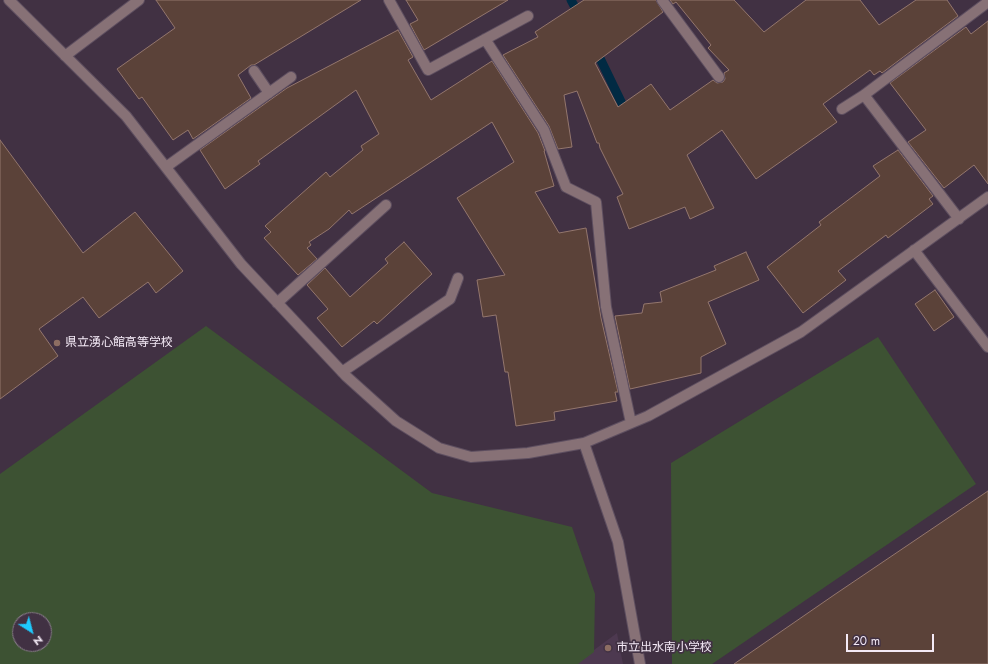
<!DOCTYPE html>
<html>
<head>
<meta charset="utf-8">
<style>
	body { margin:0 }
	#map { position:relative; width:988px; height:664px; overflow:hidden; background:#413143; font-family:Jost,sans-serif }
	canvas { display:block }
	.north { position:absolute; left:12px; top:612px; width:40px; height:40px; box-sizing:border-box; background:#413143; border:1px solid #897b8b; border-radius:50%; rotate:144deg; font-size:11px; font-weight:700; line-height:16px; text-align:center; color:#f4eaf6 }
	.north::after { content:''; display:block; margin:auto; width:14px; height:18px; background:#1fc9fd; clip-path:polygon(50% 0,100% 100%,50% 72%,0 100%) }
	.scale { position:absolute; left:846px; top:634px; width:88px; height:18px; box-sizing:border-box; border:2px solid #f4eaf6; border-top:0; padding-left:5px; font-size:12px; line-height:14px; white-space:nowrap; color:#f4eaf6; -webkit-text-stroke:3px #413143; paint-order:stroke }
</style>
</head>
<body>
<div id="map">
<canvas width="988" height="664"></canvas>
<div class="north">N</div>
<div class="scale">20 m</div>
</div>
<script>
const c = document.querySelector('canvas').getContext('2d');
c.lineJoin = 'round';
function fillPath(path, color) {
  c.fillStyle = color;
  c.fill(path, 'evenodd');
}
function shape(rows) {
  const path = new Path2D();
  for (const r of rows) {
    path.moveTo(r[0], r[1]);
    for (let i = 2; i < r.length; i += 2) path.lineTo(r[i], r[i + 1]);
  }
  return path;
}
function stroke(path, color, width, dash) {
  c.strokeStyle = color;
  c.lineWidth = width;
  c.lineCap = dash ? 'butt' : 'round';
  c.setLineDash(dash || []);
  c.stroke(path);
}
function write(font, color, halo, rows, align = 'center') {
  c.font = font + ' Jost,"Noto Sans JP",sans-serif';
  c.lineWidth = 3.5;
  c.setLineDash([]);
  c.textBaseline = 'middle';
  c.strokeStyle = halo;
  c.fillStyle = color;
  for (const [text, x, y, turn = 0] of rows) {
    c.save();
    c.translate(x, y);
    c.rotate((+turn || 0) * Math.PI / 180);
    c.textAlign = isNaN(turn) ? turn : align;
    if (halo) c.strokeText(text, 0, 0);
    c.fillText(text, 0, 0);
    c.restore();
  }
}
fillPath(shape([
	[617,633,623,664,575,664]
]), '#4d3950');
fillPath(shape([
	[206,326,432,493,572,527,595,594,594,652,578,664,0,664,0,474],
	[20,620,44,620,44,644,20,644],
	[878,337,976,484,712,664,672,664,671,463]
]), '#3d5233');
stroke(shape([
	[571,0,580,17],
	[595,48,627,114]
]), '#012a43', 9);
const building = shape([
	[156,0,361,0,254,65,251,65,238,75,251,98,193,139,188,130,173,140,142,97,139,99,117,69,175,28,156,0],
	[406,0,508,0,424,50,410,24,418,20,406,0],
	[584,0,656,0,663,12,595,63,618,107,651,84,670,110,713,80,717,83,723,82,725,79,724,73,729,70,708,48,711,45,676,2,673,4,670,0,734,0,764,32,806,0,860,0,879,25,916,0,947,0,958,16,882,73,880,71,874,75,870,70,823,104,837,122,756,179,722,130,687,155,714,208,690,219,685,207,629,229,617,197,623,194,600,148,599,143,597,143,577,91,564,95,572,147,558,149,549,126,503,55,538,37,535,32,584,0],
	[988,21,988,184,974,165,944,188,908,142,926,130,890,83,966,27,971,34,988,21],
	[398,30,413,57,408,60,431,100,492,61,538,133,545,151,544,151,554,186,535,192,559,233,586,228,601,318,618,392,615,392,617,401,554,412,555,420,516,426,508,372,505,372,496,315,483,317,477,280,505,275,457,198,514,162,492,122,352,214,349,210,329,229,309,242,311,245,307,248,317,259,298,275,264,238,271,232,265,226,326,172,330,177,363,150,361,146,379,134,356,90,258,161,260,164,225,189,200,150,287,88,398,30],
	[0,140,83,253,135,212,183,271,156,293,148,282,99,318,83,297,39,329,58,356,0,399,0,140],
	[898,150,933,196,929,199,933,204,888,238,886,235,838,271,846,280,803,313,767,267,821,225,819,222,880,176,873,166,898,150],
	[404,242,432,274,377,324,374,321,342,347,317,318,328,309,307,285,325,268,350,297,388,263,385,259,404,242],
	[746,252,759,280,708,302,726,344,701,357,701,373,630,389,615,316,642,313,644,304,662,302,660,292,716,270,714,266,746,252],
	[935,290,954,317,934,331,915,304,935,290],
	[988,491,988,664,734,664,834,595,988,491]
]);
fillPath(building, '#5b4239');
stroke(building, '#93766d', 1);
const minor = shape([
	[9,0,126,116,241,264,346,376,396,421,439,448,471,457,528,453,584,443,648,416,801,332,988,197],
	[389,0,428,70,528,16],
	[662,0,719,77],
	[485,39,544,130,566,187,596,202,606,307,631,423],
	[65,56,139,0],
	[254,71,269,93],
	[864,95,959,219],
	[842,109,864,95,988,2],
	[166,167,291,77],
	[914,250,988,347],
	[277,303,386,205],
	[342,372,450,299,458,278],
	[584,443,618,542,640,664]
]);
stroke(minor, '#5e4f60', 12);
stroke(minor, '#877176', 10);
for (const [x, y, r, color] of [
	[57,343,4,"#8d6e63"],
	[608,648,4,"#8d6e63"]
]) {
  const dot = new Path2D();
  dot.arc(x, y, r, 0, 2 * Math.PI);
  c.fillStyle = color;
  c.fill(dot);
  stroke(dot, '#413143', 1.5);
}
write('12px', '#f4eaf6', '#413143', [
	["県立湧心館高等学校",65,343],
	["市立出水南小学校",616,648]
], 'left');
</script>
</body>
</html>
